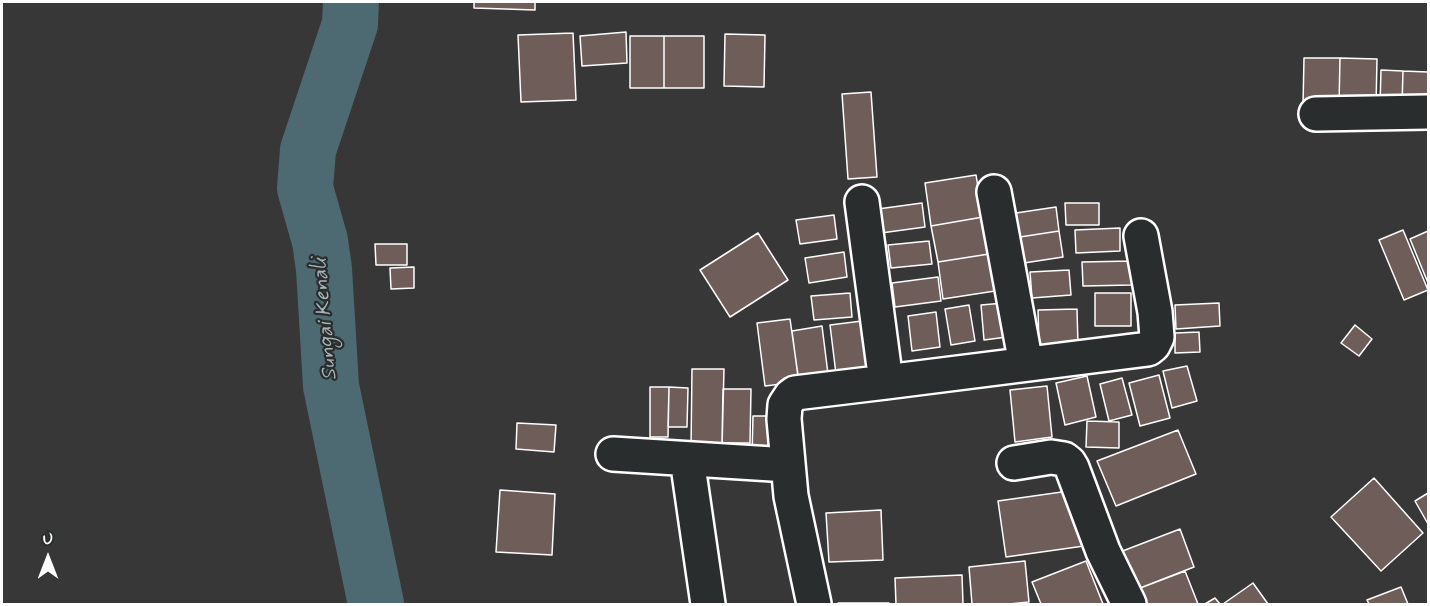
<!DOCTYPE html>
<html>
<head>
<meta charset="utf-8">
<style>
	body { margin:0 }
	#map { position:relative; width:1430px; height:606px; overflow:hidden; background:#383737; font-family:Mynerve,sans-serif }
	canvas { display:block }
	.frame { position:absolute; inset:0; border:3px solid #fff; pointer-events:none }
	.north { position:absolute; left:18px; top:528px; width:60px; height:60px; -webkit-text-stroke:4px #2a2d2e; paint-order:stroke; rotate:0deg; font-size:16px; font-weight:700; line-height:24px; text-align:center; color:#fff }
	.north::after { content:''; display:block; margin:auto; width:21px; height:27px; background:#fff; clip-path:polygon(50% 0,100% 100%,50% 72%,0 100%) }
</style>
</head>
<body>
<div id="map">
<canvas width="1430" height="606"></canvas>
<div class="frame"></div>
<div class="north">U</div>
</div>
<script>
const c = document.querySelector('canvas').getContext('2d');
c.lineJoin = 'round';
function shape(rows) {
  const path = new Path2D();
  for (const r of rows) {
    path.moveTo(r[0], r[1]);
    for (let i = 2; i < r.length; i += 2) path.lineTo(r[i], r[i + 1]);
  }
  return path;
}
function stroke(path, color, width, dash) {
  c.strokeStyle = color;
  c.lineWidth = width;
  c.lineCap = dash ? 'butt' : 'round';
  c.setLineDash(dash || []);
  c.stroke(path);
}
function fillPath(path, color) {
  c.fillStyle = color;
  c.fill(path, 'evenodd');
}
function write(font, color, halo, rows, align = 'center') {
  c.font = font + ' Mynerve,sans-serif';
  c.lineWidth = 4.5;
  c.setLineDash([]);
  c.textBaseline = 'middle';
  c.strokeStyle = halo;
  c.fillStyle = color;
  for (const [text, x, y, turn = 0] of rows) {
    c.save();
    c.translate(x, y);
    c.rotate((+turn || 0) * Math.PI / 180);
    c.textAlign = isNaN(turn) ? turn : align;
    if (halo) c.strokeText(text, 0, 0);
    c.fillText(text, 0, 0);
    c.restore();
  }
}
stroke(shape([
	[351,2,350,24,308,150,305,188,320,241,324,269,331,386,376,604]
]), '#4d6972', 56);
const building = shape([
	[474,2,535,2,535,10,474,8,474,2],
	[626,32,627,63,582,66,580,36,626,32],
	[573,33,576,100,521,102,518,35,573,33],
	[725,34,765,35,764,87,724,86,725,34],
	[630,36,664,36,664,88,630,88,630,36],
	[664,36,704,36,704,88,664,88,664,36],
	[1304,58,1340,58,1339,105,1303,105,1304,58],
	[1340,58,1377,59,1376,106,1339,105,1340,58],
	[1381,70,1403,71,1402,105,1380,104,1381,70],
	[1403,71,1428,72,1428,106,1402,105,1403,71],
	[871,92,877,177,848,179,842,94,871,92],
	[976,175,983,217,931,226,925,183,976,175],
	[922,203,925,227,881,233,878,209,922,203],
	[1065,203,1099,203,1099,225,1066,225,1065,203],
	[1056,207,1059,231,1020,237,1016,213,1056,207],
	[834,215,837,239,800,244,796,220,834,215],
	[983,217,989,254,938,262,931,226,983,217],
	[1120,228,1120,251,1076,253,1075,230,1120,228],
	[1403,230,1428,290,1404,300,1379,240,1403,230],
	[1059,231,1063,257,1024,263,1020,237,1059,231],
	[1428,231,1428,283,1410,239,1428,231],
	[758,233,788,280,730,317,700,270,758,233],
	[929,241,932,264,891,268,888,245,929,241],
	[375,244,407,244,407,265,376,265,375,244],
	[844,252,847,277,809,283,805,258,844,252],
	[989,254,995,291,943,299,938,262,989,254],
	[1131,261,1132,285,1083,286,1082,262,1131,261],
	[414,267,414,288,391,289,390,268,414,267],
	[1069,270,1071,295,1032,298,1030,272,1069,270],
	[938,277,941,301,895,307,892,283,938,277],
	[850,293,852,317,814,320,811,296,850,293],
	[1095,293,1131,293,1131,326,1095,326,1095,293],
	[1004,303,1007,337,984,340,981,305,1004,303],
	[1219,303,1220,326,1176,329,1175,305,1219,303],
	[969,305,975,341,951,345,945,309,969,305],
	[1077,309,1078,345,1039,346,1038,310,1077,309],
	[936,312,940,347,912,351,908,316,936,312],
	[790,319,799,382,765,386,757,323,790,319],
	[862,321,869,370,836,374,830,325,862,321],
	[1355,325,1372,339,1359,356,1341,343,1355,325],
	[822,326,828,374,798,377,792,331,822,326],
	[1199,332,1200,352,1175,353,1175,333,1199,332],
	[1187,366,1197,401,1172,408,1163,371,1187,366],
	[692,369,724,369,722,448,691,448,692,369],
	[1159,375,1170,418,1140,426,1129,383,1159,375],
	[1087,376,1096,417,1065,425,1056,383,1087,376],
	[1122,378,1132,415,1109,421,1100,384,1122,378],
	[1047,386,1052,437,1015,442,1010,390,1047,386],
	[650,387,669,387,668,437,650,437,650,387],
	[669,387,688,388,687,427,668,427,669,387],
	[723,389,751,389,750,443,722,443,723,389],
	[753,416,773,416,772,455,752,455,753,416],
	[1087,421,1119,422,1119,448,1086,447,1087,421],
	[517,423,556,425,554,452,516,449,517,423],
	[1178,430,1196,474,1116,506,1097,461,1178,430],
	[1374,478,1423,533,1381,571,1331,517,1374,478],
	[500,490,555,494,552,555,496,552,500,490],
	[1076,490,1084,546,1006,557,998,501,1076,490],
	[1428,493,1428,524,1415,501,1428,493],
	[881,510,883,560,829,562,826,513,881,510],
	[1180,529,1194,567,1135,590,1120,552,1180,529],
	[1025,561,1029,602,1009,604,972,604,969,567,1025,561],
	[1086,561,1103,604,1041,604,1032,582,1086,561],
	[1185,571,1198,604,1140,604,1135,590,1185,571],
	[962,575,963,604,896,604,895,578,962,575],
	[1253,583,1268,604,1223,604,1253,583],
	[1401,587,1408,604,1369,604,1367,600,1401,587],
	[1215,598,1220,604,1205,604,1215,598],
	[838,603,889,603,889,604,838,604,838,603]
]);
fillPath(building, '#6f5d5a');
stroke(building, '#fff', 1.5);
const minor = shape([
	[1316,114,1428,112],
	[994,192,1026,364],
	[862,202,886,382],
	[613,454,788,465],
	[687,459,708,604],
	[1014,463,1051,457,1064,459,1069,463,1072,468,1103,551,1129,604],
	[814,604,791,496,784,419,785,405,791,396,795,393,886,382,1148,349,1153,345,1157,337,1155,312,1141,236]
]);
stroke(minor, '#fff', 38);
stroke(minor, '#2a2d2e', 33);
write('italic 21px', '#a6b4b8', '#2a2d2e', [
	["Sungai Kenali",326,319,-95]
]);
</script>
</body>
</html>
